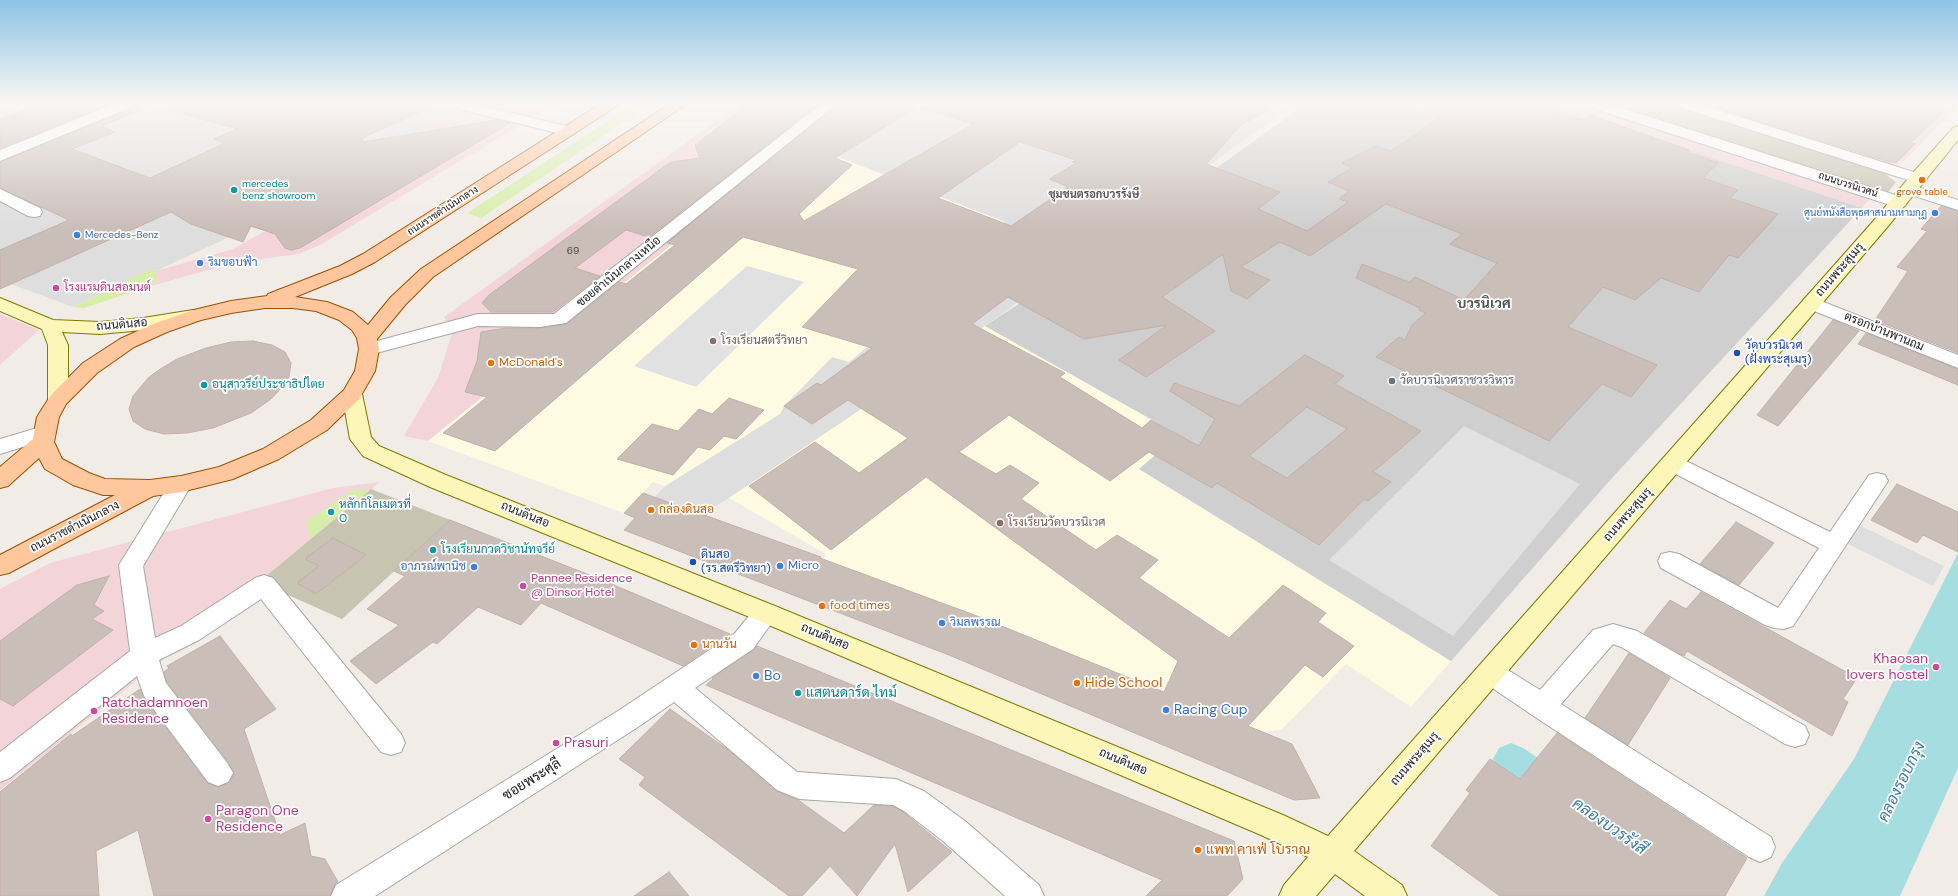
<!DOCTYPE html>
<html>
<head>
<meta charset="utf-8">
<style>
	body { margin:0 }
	canvas { display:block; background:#f2ece7 }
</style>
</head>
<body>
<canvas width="1958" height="896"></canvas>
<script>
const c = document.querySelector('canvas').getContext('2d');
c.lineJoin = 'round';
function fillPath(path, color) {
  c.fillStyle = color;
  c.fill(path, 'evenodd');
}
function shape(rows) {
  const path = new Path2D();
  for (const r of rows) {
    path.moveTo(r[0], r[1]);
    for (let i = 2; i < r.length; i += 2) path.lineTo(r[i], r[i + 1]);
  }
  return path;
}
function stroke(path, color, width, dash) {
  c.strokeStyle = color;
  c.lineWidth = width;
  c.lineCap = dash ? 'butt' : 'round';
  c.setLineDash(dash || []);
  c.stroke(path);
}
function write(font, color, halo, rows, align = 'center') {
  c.font = font + ' "DM Sans",Sarabun,sans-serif';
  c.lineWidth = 3.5;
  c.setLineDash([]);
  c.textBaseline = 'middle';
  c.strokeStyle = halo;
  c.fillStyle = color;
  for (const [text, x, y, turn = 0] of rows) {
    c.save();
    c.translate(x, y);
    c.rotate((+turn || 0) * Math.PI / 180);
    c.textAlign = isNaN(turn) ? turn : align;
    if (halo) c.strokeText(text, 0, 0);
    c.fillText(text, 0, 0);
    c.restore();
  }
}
fillPath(shape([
	[0,103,80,103,0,134],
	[96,103,468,103,251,227,156,271,149,270,73,307,0,280,0,141],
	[836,103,1296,103,985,326,729,498,701,515,654,498,665,486,780,414,784,406,832,357,1005,222,790,138],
	[1857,524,1944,566,1933,586,1846,543]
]), '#dfdede');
fillPath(shape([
	[468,103,557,103,320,245,299,254,237,262,151,286,158,279,153,276,156,271,233,249,265,231,251,227],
	[741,103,826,103,790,138,799,142,428,441,404,436,438,378,452,333,444,317],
	[1546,103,1958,103,1958,107,1888,176,1862,208],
	[0,314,39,330,0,365],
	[380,482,259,582,0,790,0,589,50,563,333,488]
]), '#f3d5d9');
fillPath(shape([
	[799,142,1005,222,980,243,945,284,849,362,832,357,784,406,780,414,665,486,653,482,624,513,428,441],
	[985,326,1179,435,1139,469,1451,661,1411,707,1346,664,1282,729,1263,732,977,616,823,559,826,554,729,498]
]), '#fffbe2');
fillPath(shape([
	[1307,103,1403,103,1420,106,1425,103,1548,103,1862,208,1612,478,1451,661,1139,469,1179,435,985,326,1112,243]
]), '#cfcfcf');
fillPath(shape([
	[1637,103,1666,103,1878,169,1896,182,1886,195,1627,112],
	[371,489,450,520,342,619,259,582]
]), '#c7c4b1');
fillPath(shape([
	[635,103,652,103,481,218,467,213],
	[149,270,156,271,154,276,158,279,151,286,84,308,73,307],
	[371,489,310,539,306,521,353,490]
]), '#d6eeaa');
fillPath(shape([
	[747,266,804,282,696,387,634,366],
	[1464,426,1580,484,1453,636,1329,560]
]), '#e1e1e1');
fillPath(shape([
	[1958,553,1958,768,1900,896,1764,896,1782,863,1854,759]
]), '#a5dde1');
fillPath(shape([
	[1511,743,1523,748,1570,779,1575,791,1570,803,1557,807,1544,803,1499,770,1493,759,1499,748,1511,743]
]), '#a5dde1');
const building = shape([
	[41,103,112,103,0,148,0,119,41,103],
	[137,103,156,104,101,126,115,132,72,149,150,178,225,143,214,139,237,129,168,109,169,103,440,103,362,138,363,142,496,120,510,123,300,248,291,250,285,248,275,234,251,226,243,242,191,224,171,212,0,289,0,250,69,220,0,188,0,162,135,107,137,103],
	[751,103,820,103,649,237,626,230,575,268,600,276,553,312,491,312,482,303,489,295,665,166,672,162,700,158,695,145,751,103],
	[839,103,1280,103,1241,125,1206,164,1280,192,1258,209,1307,231,1348,202,1339,199,1349,191,1328,182,1352,168,1342,163,1376,146,1390,151,1415,135,1458,103,1529,103,1583,120,1590,115,1689,150,1686,152,1718,163,1703,178,1738,190,1730,198,1778,214,1738,258,1729,255,1699,292,1661,278,1635,300,1603,287,1568,327,1657,365,1631,397,1602,384,1549,441,1376,357,1399,337,1405,340,1412,325,1426,313,1419,310,1420,308,1356,278,1362,264,1409,282,1415,277,1464,300,1497,263,1450,244,1462,234,1386,204,1310,256,1280,242,1241,267,1270,280,1247,299,1231,291,1223,254,1162,297,1215,331,1146,377,1119,360,1167,325,1084,339,1008,297,972,324,1065,373,1060,377,1142,428,1151,420,1199,446,1215,419,1170,391,1174,383,1239,406,1305,355,1344,376,1335,384,1421,431,1373,472,1391,482,1368,501,1364,499,1319,545,1217,483,1212,488,1149,452,1110,481,1009,415,959,452,996,474,1010,465,1039,483,1021,499,1096,550,1117,535,1158,560,1139,578,1229,638,1283,585,1326,613,1318,622,1354,646,1323,677,1305,665,1248,726,1292,744,1320,798,1294,800,949,655,624,530,635,518,624,513,643,493,821,557,820,558,977,616,1164,692,1178,661,926,477,831,550,749,486,815,442,859,473,908,438,848,400,812,424,784,406,817,383,821,385,872,348,802,327,858,269,743,237,495,451,443,433,487,397,465,392,477,361,481,332,506,328,540,328,567,324,619,282,626,284,675,245,667,243,839,103],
	[922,104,922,108,973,124,804,221,799,214,852,165,835,158,922,104],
	[1020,142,1076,160,1072,162,1076,163,1050,179,1068,187,1011,226,938,198,1020,142],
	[1307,407,1347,429,1287,478,1249,456,1307,407],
	[1717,103,1948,103,1939,112,1942,113,1911,143,1915,144,1897,162,1889,162,1716,108,1717,103],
	[1941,206,1958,211,1958,353,1875,320,1908,271,1897,267,1927,231,1921,229,1941,206],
	[1833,320,1859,331,1778,426,1757,415,1833,320],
	[1866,333,1958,369,1958,385,1858,344,1866,333],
	[253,341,272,345,285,352,291,363,289,377,285,384,271,399,251,413,213,428,187,433,164,434,145,429,133,421,129,409,133,396,149,377,162,368,177,359,206,348,231,342,253,341],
	[729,398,764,410,736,439,724,436,710,450,698,447,673,475,617,459,652,424,678,431,699,409,712,414,729,398],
	[1897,484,1958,512,1958,552,1923,535,1917,543,1871,520,1897,484],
	[450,520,602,580,730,634,683,666,541,603,521,625,478,607,437,644,433,642,376,684,350,661,399,625,367,609,405,576,394,571,450,520],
	[1736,522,1774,543,1739,585,1700,564,1736,522],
	[333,538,366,555,316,594,297,583,319,566,305,559,333,538],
	[109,576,94,605,104,611,92,619,113,630,13,706,0,699,0,641,77,585,109,576],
	[1701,592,1857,678,1843,699,1848,702,1832,736,1687,651,1684,656,1644,633,1670,600,1686,609,1701,592],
	[220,636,276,709,244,729,280,835,305,823,311,856,325,859,338,882,335,884,330,896,154,896,138,830,96,851,99,896,0,896,0,792,71,734,72,736,140,689,143,697,207,783,219,787,229,783,234,774,229,763,167,682,164,672,169,668,167,666,220,636],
	[757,646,1234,841,1243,879,1227,896,1146,896,1162,880,706,685,713,679,712,678,754,650,757,646],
	[1629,653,1670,678,1628,745,1585,718,1629,653],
	[670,709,727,749,776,791,798,800,844,833,874,805,893,806,903,812,952,852,908,892,895,844,857,896,830,866,802,896,789,896,639,785,645,777,619,759,670,709],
	[1557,733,1747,858,1725,896,1500,896,1431,846,1470,793,1466,790,1490,759,1520,779,1557,733],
	[669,872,689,896,634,896,669,872]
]);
fillPath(building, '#cabeb9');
stroke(building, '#c4b0a8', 1);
const minor = shape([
	[116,103,136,103,134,106,0,161,0,150,116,103],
	[450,103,471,103,574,128,577,131,574,134,569,136,452,107,450,103],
	[822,103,838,103,566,323,540,327,478,326,369,355,362,353,359,349,362,345,478,314,554,314,822,103],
	[1908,184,1958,200,1958,210,1902,192,1900,189,1902,186,1908,184],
	[0,189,40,208,42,212,40,216,34,217,28,216,0,201,0,189],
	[1811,297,1958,355,1958,368,1804,307,1802,303,1804,299,1811,297],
	[44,426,52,428,55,433,52,438,0,454,0,439,44,426],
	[1672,455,1680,458,1830,532,1869,475,1877,473,1885,475,1888,481,1793,626,1784,629,1774,628,1765,625,1661,568,1658,561,1661,554,1670,552,1679,554,1778,608,1819,548,1664,468,1661,463,1664,458,1672,455],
	[181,476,189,478,192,484,143,566,155,638,181,626,255,578,264,575,273,578,401,734,405,743,401,752,391,755,381,752,261,599,199,640,159,660,166,683,228,764,233,773,228,782,218,786,208,782,144,696,137,676,10,778,0,782,0,752,130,651,119,565,173,478,181,476],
	[766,603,775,606,779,613,753,649,695,688,797,772,896,779,924,791,965,821,1039,885,1044,896,1005,896,943,841,904,811,893,805,799,799,777,790,674,702,638,727,375,896,331,896,336,885,618,711,735,633,757,606,766,603],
	[1613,624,1637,631,1805,726,1809,735,1805,744,1795,747,1785,744,1621,647,1613,644,1561,704,1771,837,1775,847,1771,857,1760,862,1749,857,1532,715,1482,681,1478,673,1482,665,1491,662,1500,665,1540,690,1593,630,1613,624]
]);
const tertiary = shape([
	[1584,103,1606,103,1905,198,1907,202,1905,206,1899,207,1893,206,1586,106,1584,103],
	[1674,103,1696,103,1923,175,1925,178,1923,181,1917,183,1911,181,1676,106,1674,103]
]);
const secondary = shape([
	[1958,126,1958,140,1889,225,1354,851,1402,885,1407,896,1365,896,1335,874,1316,896,1279,896,1284,885,1308,857,1261,835,757,620,430,487,363,456,350,439,342,394,345,389,352,387,359,389,362,394,371,437,379,446,446,475,775,606,1283,815,1328,836,1877,217,1911,175,1953,128,1958,126],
	[0,298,53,320,100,322,143,318,193,310,200,312,203,316,200,320,193,322,143,330,100,334,62,332,68,345,68,400,65,405,58,407,51,405,48,400,48,345,42,329,0,311,0,298]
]);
const primary = shape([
	[602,103,619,103,617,106,375,262,352,274,295,297,327,302,353,312,368,325,391,297,421,269,671,103,688,103,433,277,405,305,377,339,379,349,375,371,359,399,327,430,279,459,233,479,181,492,153,496,9,573,0,575,0,555,115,495,103,495,73,485,45,469,39,458,8,486,0,488,0,467,33,439,37,417,51,395,83,363,120,339,153,324,194,310,231,301,267,296,268,294,340,266,363,254,602,103],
	[265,308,293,308,316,311,339,320,352,330,357,338,359,349,355,371,344,390,311,420,263,449,219,467,181,476,150,480,105,479,89,473,62,459,54,442,59,417,66,404,97,373,134,347,167,332,201,320,231,313,265,308]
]);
stroke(minor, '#a8a8a8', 2);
stroke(tertiary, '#a8a8a8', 2);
stroke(secondary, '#7f7a00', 2);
stroke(primary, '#9d5100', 2);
fillPath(minor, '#fff');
fillPath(tertiary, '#fff');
fillPath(secondary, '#fdf6b9');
fillPath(primary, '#ffc79e');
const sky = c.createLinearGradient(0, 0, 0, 228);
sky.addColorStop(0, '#8dc4e5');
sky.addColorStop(0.45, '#f9f6f4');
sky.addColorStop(1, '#f9f6f400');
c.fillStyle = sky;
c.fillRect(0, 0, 1958, 228);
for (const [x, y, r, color] of [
	[1922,180,4,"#e8710a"],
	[234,190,4,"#0f9aa8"],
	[1935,213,4,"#3f7fe0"],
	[77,235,4,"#3f7fe0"],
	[200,263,4,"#3f7fe0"],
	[56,288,4,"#d1479c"],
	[713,341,4,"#8d6e63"],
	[1737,353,4,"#1a4fb4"],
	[491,363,4,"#e8710a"],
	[1392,381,4,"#6b7280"],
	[204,385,4,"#0f9aa8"],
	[651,510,4,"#e8710a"],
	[331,512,4,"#0f9aa8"],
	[1000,523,4,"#8d6e63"],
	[433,550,4,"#0f9aa8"],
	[693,562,4,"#1a4fb4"],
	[780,566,4,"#3f7fe0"],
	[474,567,4,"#3f7fe0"],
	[523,586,4,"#d1479c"],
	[822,606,4,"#e8710a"],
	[942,623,4,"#3f7fe0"],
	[694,645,4,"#e8710a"],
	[1936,667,4,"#d1479c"],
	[756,676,4,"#3f7fe0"],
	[1077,683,4,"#e8710a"],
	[798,693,4,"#0f9aa8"],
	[1166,710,4,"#3f7fe0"],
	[94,711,4,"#d1479c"],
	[556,743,4,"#d1479c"],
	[208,819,4,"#d1479c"],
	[1198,850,4,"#e8710a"]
]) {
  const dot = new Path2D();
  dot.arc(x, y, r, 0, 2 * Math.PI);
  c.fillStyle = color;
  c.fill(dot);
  stroke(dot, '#fff', 1.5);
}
write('10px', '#0d838f', '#fff', [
	["mercedes",242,184],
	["benz showroom",242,196]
], 'left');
write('10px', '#212121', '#fff', [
	["ถนนบวรนิเวศน์",1848,185,18],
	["ถนนราชดำเนินกลาง",443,211,-33]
]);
write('10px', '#c56008', '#fff', [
	["grove table",1922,192]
]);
write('10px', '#366cbe', '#fff', [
	["ศูนย์หนังสือพุธศาสนามหามกุฏ",1927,213],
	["Mercedes-Benz",85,235,"left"]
], 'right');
write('10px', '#4b4847', null, [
	["69",573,251]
]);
write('bold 11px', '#545454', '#fff', [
	["ชุมชนตรอกบวรรังษี",1094,195]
]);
write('12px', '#366cbe', '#fff', [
	["ริมขอบฟ้า",208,263],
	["Micro",788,566],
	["อาภรณ์พานิช",466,567,"right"],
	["วิมลพรรณ",950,623]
], 'left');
write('12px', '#212121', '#fff', [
	["ถนนพระสุเมรุ",1840,270,-49],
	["ซอยดำเนินกลางเหนือ",619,272,-39],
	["ถนนดินสอ",122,325,-5],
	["ตรอกบ้านพานถม",1884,332,22],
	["ถนนดินสอ",525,515,22],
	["ถนนพระสุเมรุ",1628,515,-49],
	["ถนนราชดำเนินกลาง",75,527,-27],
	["ถนนดินสอ",825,637,23],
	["ถนนพระสุเมรุ",1415,759,-49],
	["ถนนดินสอ",1123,762,23]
]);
write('12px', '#b23c85', '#fff', [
	["โรงแรมดินสอมนต์",64,288],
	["Pannee Residence",531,579],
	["@ Dinsor Hotel",531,593]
], 'left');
write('12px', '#785e54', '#fff', [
	["โรงเรียนสตรีวิทยา",721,341],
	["โรงเรียนวัดบวรนิเวศ",1008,523]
], 'left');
write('12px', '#164399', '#fff', [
	["วัดบวรนิเวศ",1745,346],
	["(ฝั่งพระสุเมรุ)",1745,360],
	["ดินสอ",701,555],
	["(รร.สตรีวิทยา)",701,569]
], 'left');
write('12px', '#c56008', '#fff', [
	["McDonald's",499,363],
	["กล่องดินสอ",659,510],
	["food times",830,606],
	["นานวัน",702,645]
], 'left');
write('12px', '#5b616d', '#fff', [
	["วัดบวรนิเวศราชวรวิหาร",1400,381]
], 'left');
write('12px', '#0d838f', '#fff', [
	["อนุสาวรีย์ประชาธิปไตย",212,385],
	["หลักกิโลเมตรที่",339,505],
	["0",339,519],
	["โรงเรียนกวดวิชานัทจรีย์",441,550]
], 'left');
write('bold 14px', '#545454', '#fff', [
	["บวรนิเวศ",1484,304]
]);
write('14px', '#b23c85', '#fff', [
	["Khaosan",1928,659,"right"],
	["lovers hostel",1928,675,"right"],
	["Ratchadamnoen",102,703],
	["Residence",102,719],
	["Prasuri",564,743],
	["Paragon One",216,811],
	["Residence",216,827]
], 'left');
write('14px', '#366cbe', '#fff', [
	["Bo",764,676],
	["Racing Cup",1174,710]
], 'left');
write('14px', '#c56008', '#fff', [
	["Hide School",1085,683],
	["แพท คาเฟ่ โบราณ",1206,850]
], 'left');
write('14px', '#0d838f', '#fff', [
	["แสตนดาร์ด ไทม์",806,693]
], 'left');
write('14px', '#212121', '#fff', [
	["ซอยพระศุลี",532,780,-32]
]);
write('italic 16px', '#3e7d9e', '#fff', [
	["คลองรอบกรุง",1902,782,-64],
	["คลองบวรรังสี",1609,827,35]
]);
</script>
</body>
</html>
